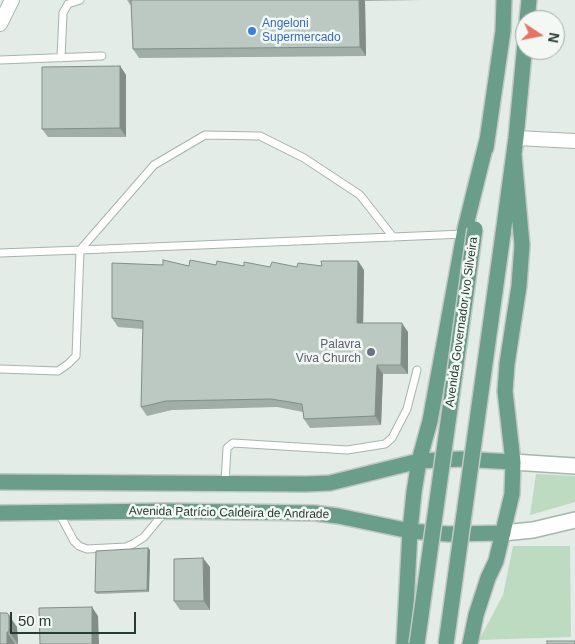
<!DOCTYPE html>
<html>
<head>
<meta charset="utf-8">
<style>
	body { margin:0 }
	#map { position:relative; width:575px; height:644px; overflow:hidden; background:#e3ece7; font-family:Arial,sans-serif }
	canvas { display:block }
	.north { position:absolute; left:515px; top:10px; width:50px; height:50px; box-sizing:border-box; background:#f3f8f5; border:1px solid #a0ada7; border-radius:50%; rotate:101deg; font-size:14px; font-weight:700; line-height:20px; text-align:center; color:#243c32 }
	.north::after { content:''; display:block; margin:auto; width:18px; height:22px; background:#e87364; clip-path:polygon(50% 0,100% 100%,50% 72%,0 100%) }
	.scale { position:absolute; left:10px; top:612px; width:126px; height:22px; box-sizing:border-box; border:2px solid #243c32; border-top:0; padding-left:6px; font-size:15px; line-height:18px; white-space:nowrap; color:#243c32; -webkit-text-stroke:4px #f3f8f5; paint-order:stroke }
</style>
</head>
<body>
<div id="map">
<canvas width="575" height="644"></canvas>
<div class="north">N</div>
<div class="scale">50 m</div>
</div>
<script>
const c = document.querySelector('canvas').getContext('2d');
c.lineJoin = 'round';
function fillPath(path, color) {
  c.fillStyle = color;
  c.fill(path, 'evenodd');
}
function shape(rows) {
  const path = new Path2D();
  for (const r of rows) {
    path.moveTo(r[0], r[1]);
    for (let i = 2; i < r.length; i += 2) path.lineTo(r[i], r[i + 1]);
  }
  return path;
}
function stroke(path, color, width, dash) {
  c.strokeStyle = color;
  c.lineWidth = width;
  c.lineCap = dash ? 'butt' : 'round';
  c.setLineDash(dash || []);
  c.stroke(path);
}
function write(font, color, halo, rows, align = 'center') {
  c.font = font + ' Arial,sans-serif';
  c.lineWidth = 5;
  c.setLineDash([]);
  c.textBaseline = 'middle';
  c.strokeStyle = halo;
  c.fillStyle = color;
  for (const [text, x, y, turn = 0] of rows) {
    c.save();
    c.translate(x, y);
    c.rotate((+turn || 0) * Math.PI / 180);
    c.textAlign = isNaN(turn) ? turn : align;
    if (halo) c.strokeText(text, 0, 0);
    c.fillText(text, 0, 0);
    c.restore();
  }
}
fillPath(shape([
	[536,474,575,476,575,502,530,515],
	[513,546,570,546,571,637,479,640,503,595]
]), '#bddbc1');
const service = shape([
	[61,58,63,13,68,4,80,0],
	[0,60,102,56],
	[393,237,360,195,304,158,260,136,205,135,154,165,80,250,393,237,464,234],
	[0,253,80,250,76,356,68,364,58,371,0,369],
	[225,483,227,448,233,443,347,450,385,444,392,438,407,409,417,370],
	[59,513,74,541,79,546,87,549,126,547,133,544,144,537,164,513]
]);
const minor = shape([
	[0,24,12,0],
	[516,138,575,141]
]);
const secondary = shape([
	[513,462,575,466],
	[503,533,533,530,575,520]
]);
const primary = shape([
	[527,20,529,0],
	[486,148,503,31,504,0],
	[503,234,516,138,525,43],
	[0,482,306,484,330,483,419,461,461,459,513,462],
	[0,513,166,511,314,513,338,516,410,531,448,534,503,533],
	[404,644,410,531,414,492,419,461,430,421,465,229,487,140],
	[470,644,476,615,488,578,496,561,512,494,513,462,505,391,507,364,519,286,522,245,514,156]
]);
stroke(service, '#a6b4ad', 9);
stroke(minor, '#a6b4ad', 16);
stroke(secondary, '#a2b7ad', 18);
stroke(primary, '#c2c8c6', 18);
stroke(service, '#fff', 7);
stroke(minor, '#fff', 14);
stroke(secondary, '#fff', 15);
stroke(primary, '#6a9e8a', 15);
const primaryBridge = shape([
	[417,644,475,229],
	[446,644,503,234]
]);
stroke(primaryBridge, '#c2c8c6', 18, []);
stroke(primaryBridge, '#6a9e8a', 15);
fillPath(shape([
	[127,0,422,0,365,1,366,56,139,58,133,49,131,6],
	[120,66,126,75,126,137,48,137,42,129],
	[358,261,364,270,363,323,408,332,408,374,383,374,381,425,310,428,304,419,303,412,277,407,172,410,147,416,141,407,143,329,118,327,112,318,163,265,297,267,322,266],
	[150,550,149,592,97,594,95,592],
	[210,567,210,610,180,610,174,601],
	[0,613,17,627,18,644,0,644]
]), '#a1ada7');
fillPath(shape([
	[359,0,364,0,365,1,366,56,360,47],
	[120,66,126,75,126,137,120,128],
	[358,261,364,270,363,332,357,323],
	[402,323,408,332,408,374,401,365],
	[377,365,383,374,381,425,375,416],
	[148,548,150,550,149,592,147,590],
	[203,558,210,567,210,610,204,601],
	[92,607,98,616,99,644,92,644],
	[9,615,17,627,18,644,9,632],
	[7,632,15,644,7,644]
]), '#838d88');
const building = shape([
	[131,0,359,0,360,47,133,49,131,0],
	[120,66,120,128,42,129,42,67,120,66],
	[163,260,189,266,190,260,216,265,217,261,244,266,244,262,270,267,272,262,297,267,298,263,322,266,321,261,358,261,357,323,402,323,401,365,377,365,375,416,304,419,302,404,271,399,166,401,141,407,143,321,112,318,112,263,163,265,163,260],
	[148,548,147,590,95,592,96,551,148,548],
	[203,558,204,601,174,601,174,559,203,558],
	[92,607,92,644,40,644,39,608,92,607],
	[0,613,7,613,9,615,9,632,7,632,7,644,0,644,0,613],
	[547,641,575,641,575,644,547,644,547,641]
]);
fillPath(building, '#bbc9c2');
stroke(building, '#838d88', 1);
for (const [x, y, r, color] of [
	[252,31,5,"#3f7fe0"],
	[371,352,5,"#6b7280"]
]) {
  const dot = new Path2D();
  dot.arc(x, y, r, 0, 2 * Math.PI);
  c.fillStyle = color;
  c.fill(dot);
  stroke(dot, '#f3f8f5', 2);
}
write('12px', '#366cbe', '#f3f8f5', [
	["Angeloni",262,24],
	["Supermercado",262,38]
], 'left');
write('12px', '#243c32', '#f3f8f5', [
	["Avenida Governador Ivo Silveira",462,322,-82],
	["Avenida Patrício Caldeira de Andrade",229,513,1]
]);
write('12px', '#5b616d', '#f3f8f5', [
	["Palavra",361,345],
	["Viva Church",361,359]
], 'right');
</script>
</body>
</html>
